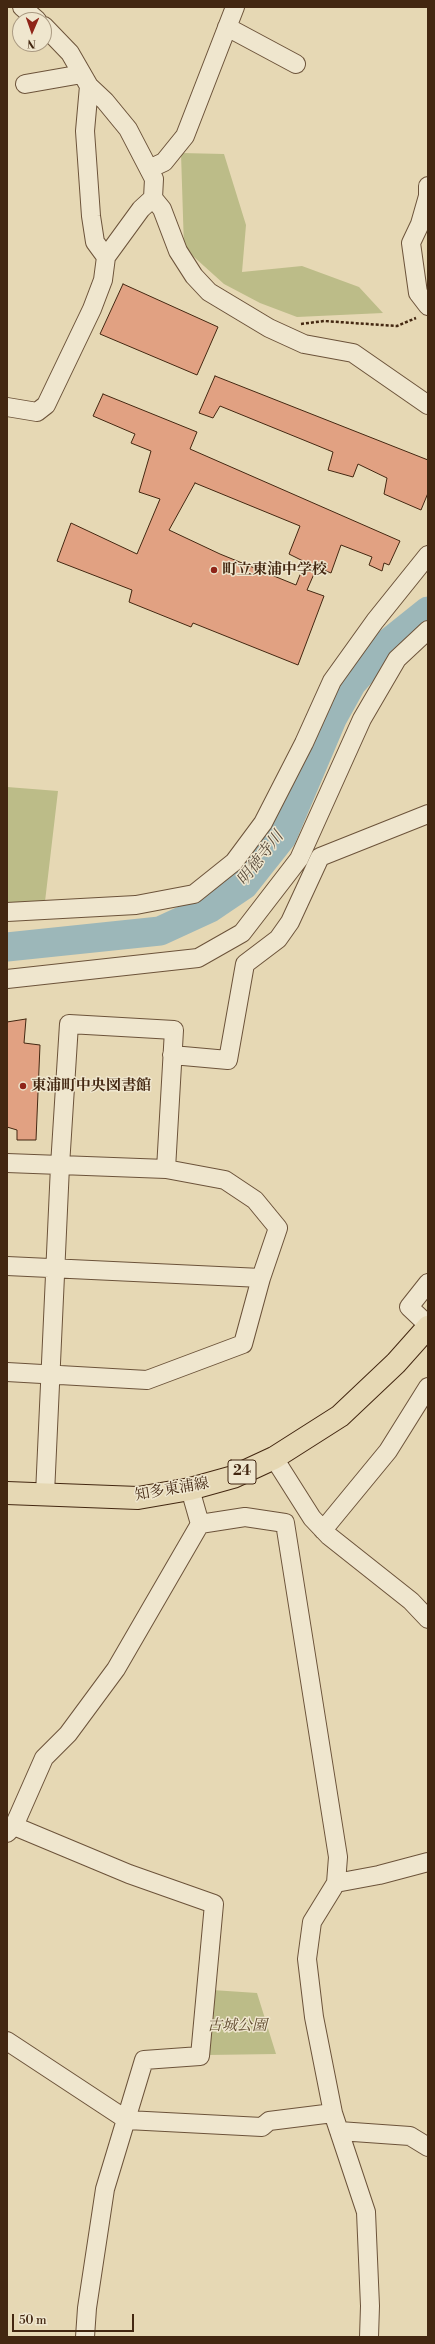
<!DOCTYPE html>
<html>
<head>
<meta charset="utf-8">
<style>
	body { margin:0 }
	#map { position:relative; width:435px; height:2344px; overflow:hidden; background:#e6d8b4; font-family:"Libre Bodoni",serif }
	canvas { display:block }
	.frame { position:absolute; inset:0; border:8px solid #432711; pointer-events:none }
	.north { position:absolute; left:12px; top:12px; width:40px; height:40px; box-sizing:border-box; background:#efe6ce; border:1px solid #aa9a82; border-radius:50%; rotate:182deg; font-size:11px; font-weight:700; line-height:16px; text-align:center; color:#432711 }
	.north::after { content:''; display:block; margin:auto; width:14px; height:18px; background:#8f2418; clip-path:polygon(50% 0,100% 100%,50% 72%,0 100%) }
	.scale { position:absolute; left:12px; top:2314px; width:122px; height:18px; box-sizing:border-box; border:2px solid #432711; border-top:0; padding-left:5px; font-size:12px; line-height:14px; white-space:nowrap; color:#432711; -webkit-text-stroke:3px #efe6ce; paint-order:stroke }
</style>
</head>
<body>
<div id="map">
<canvas width="435" height="2344"></canvas>
<div class="frame"></div>
<div class="north">N</div>
<div class="scale">50 m</div>
</div>
<script>
const c = document.querySelector('canvas').getContext('2d');
c.lineJoin = 'round';
function fillPath(path, color) {
  c.fillStyle = color;
  c.fill(path, 'evenodd');
}
function shape(rows) {
  const path = new Path2D();
  for (const r of rows) {
    path.moveTo(r[0], r[1]);
    for (let i = 2; i < r.length; i += 2) path.lineTo(r[i], r[i + 1]);
  }
  return path;
}
function stroke(path, color, width, dash) {
  c.strokeStyle = color;
  c.lineWidth = width;
  c.lineCap = dash ? 'butt' : 'round';
  c.setLineDash(dash || []);
  c.stroke(path);
}
function write(font, color, halo, rows, align = 'center') {
  c.font = font + ' "Libre Bodoni","Noto Serif JP",serif';
  c.lineWidth = 3;
  c.setLineDash([]);
  c.textBaseline = 'middle';
  c.strokeStyle = halo;
  c.fillStyle = color;
  for (const [text, x, y, turn = 0] of rows) {
    c.save();
    c.translate(x, y);
    c.rotate((+turn || 0) * Math.PI / 180);
    c.textAlign = isNaN(turn) ? turn : align;
    if (halo) c.strokeText(text, 0, 0);
    c.fillText(text, 0, 0);
    c.restore();
  }
}
fillPath(shape([
	[181,153,224,154,246,225,242,272,302,266,359,287,383,313,297,317,260,303,224,284,184,248],
	[7,787,58,791,44,910,7,913],
	[212,1990,257,1993,276,2054,207,2055]
]), '#bcbc88');
stroke(shape([
	[7,947,160,931,210,908,244,885,282,837,332,719,352,683,388,643,428,611]
]), '#9cb7b9', 29);
const building = shape([
	[123,284,218,327,197,375,100,334,123,284],
	[215,376,428,460,428,493,421,510,384,494,387,478,358,464,353,477,328,470,333,452,220,406,213,418,199,413,215,376],
	[103,394,197,432,190,449,400,541,389,565,384,563,382,571,369,565,372,557,341,545,331,573,317,567,307,590,324,596,298,665,193,623,191,627,129,602,132,590,57,561,71,523,137,554,160,499,139,492,151,451,131,443,135,434,93,416,103,394],
	[195,483,300,526,289,554,305,562,296,585,220,554,169,530,195,483],
	[26,1019,24,1043,40,1045,36,1140,17,1140,17,1130,7,1127,7,1022,26,1019]
]);
fillPath(building, '#e1a182');
stroke(building, '#432711', 1);
const minor = shape([
	[22,7,37,20],
	[44,26,70,53,89,86,105,101,128,129,154,179,153,198,162,209,178,251,194,276,209,292,269,328,304,344,353,353,428,405],
	[227,27,296,64],
	[25,84,82,74],
	[89,86,85,131,91,216,95,242,106,257],
	[149,169,164,162,185,136,235,7],
	[428,186,428,196,420,224,411,243,418,293,428,306],
	[7,407,37,412,46,405,92,309,103,280,106,257,141,209,153,198],
	[7,912,136,905,194,894,234,862,263,823,304,743,332,681,375,621,428,555],
	[7,979,198,958,242,933,299,859,362,719,397,659,428,630],
	[172,1055,228,1060,245,964,278,939,290,922,320,857,428,814],
	[7,1163,166,1169,225,1180,255,1200,278,1228,261,1278,243,1344,147,1380,7,1372],
	[7,1266,261,1278],
	[428,1283,409,1307,428,1325],
	[274,1458,312,1518,329,1536,411,1601,428,1619],
	[45,1494,60,1166,69,1024,174,1030,166,1169],
	[200,1524,245,1517,285,1523,338,1857,336,1883,312,1922,307,1959,314,2017,333,2113,366,2212,370,2306,369,2337],
	[323,1530,388,1451,428,1387],
	[14,1826,129,1874,214,1904,200,2056,144,2060,105,2189,87,2308,85,2337],
	[7,1833,14,1826,44,1758,68,1734,116,1669,200,1524,190,1489],
	[336,1883,379,1875,428,1862],
	[7,2041,127,2120,262,2127,269,2121,333,2113],
	[339,2131,410,2136,428,2147]
]);
const major = shape([
	[7,1493,138,1498,190,1489,233,1477,274,1458,340,1416,396,1363,428,1327]
]);
stroke(minor, '#6c533a', 20);
stroke(major, '#432711', 24);
stroke(shape([
	[301,324,324,321,397,326,416,318]
]), '#432711', 2.5, [3, 2]);
stroke(minor, '#efe6ce', 18);
stroke(major, '#e6d8b4', 22);
for (const [x, y, r, color] of [
	[214,570,4,"#8f2418"],
	[23,1086,4,"#8f2418"]
]) {
  const dot = new Path2D();
  dot.arc(x, y, r, 0, 2 * Math.PI);
  c.fillStyle = color;
  c.fill(dot);
  stroke(dot, '#efe6ce', 1.5);
}
for (const [x, y, w] of [
	[242,1472,28]
]) {
  const box = new Path2D();
  box.roundRect(x - w / 2, y - 12, w, 24, 3);
  c.fillStyle = '#efe6ce';
  c.fill(box);
  stroke(box, '#432711', 1);
}
write('bold 14px', '#432711', null, [
	["24",242,1472]
]);
write('bold 15px', '#432711', '#efe6ce', [
	["町立東浦中学校",222,570],
	["東浦町中央図書館",31,1086]
], 'left');
write('15px', '#432711', '#efe6ce', [
	["知多東浦線",172,1490,-10]
]);
write('italic 15px', '#614c2f', '#efe6ce', [
	["古城公園",237,2026]
]);
write('italic 16px', '#594b3b', '#efe6ce', [
	["明徳寺川",261,859,-52]
]);
</script>
</body>
</html>
